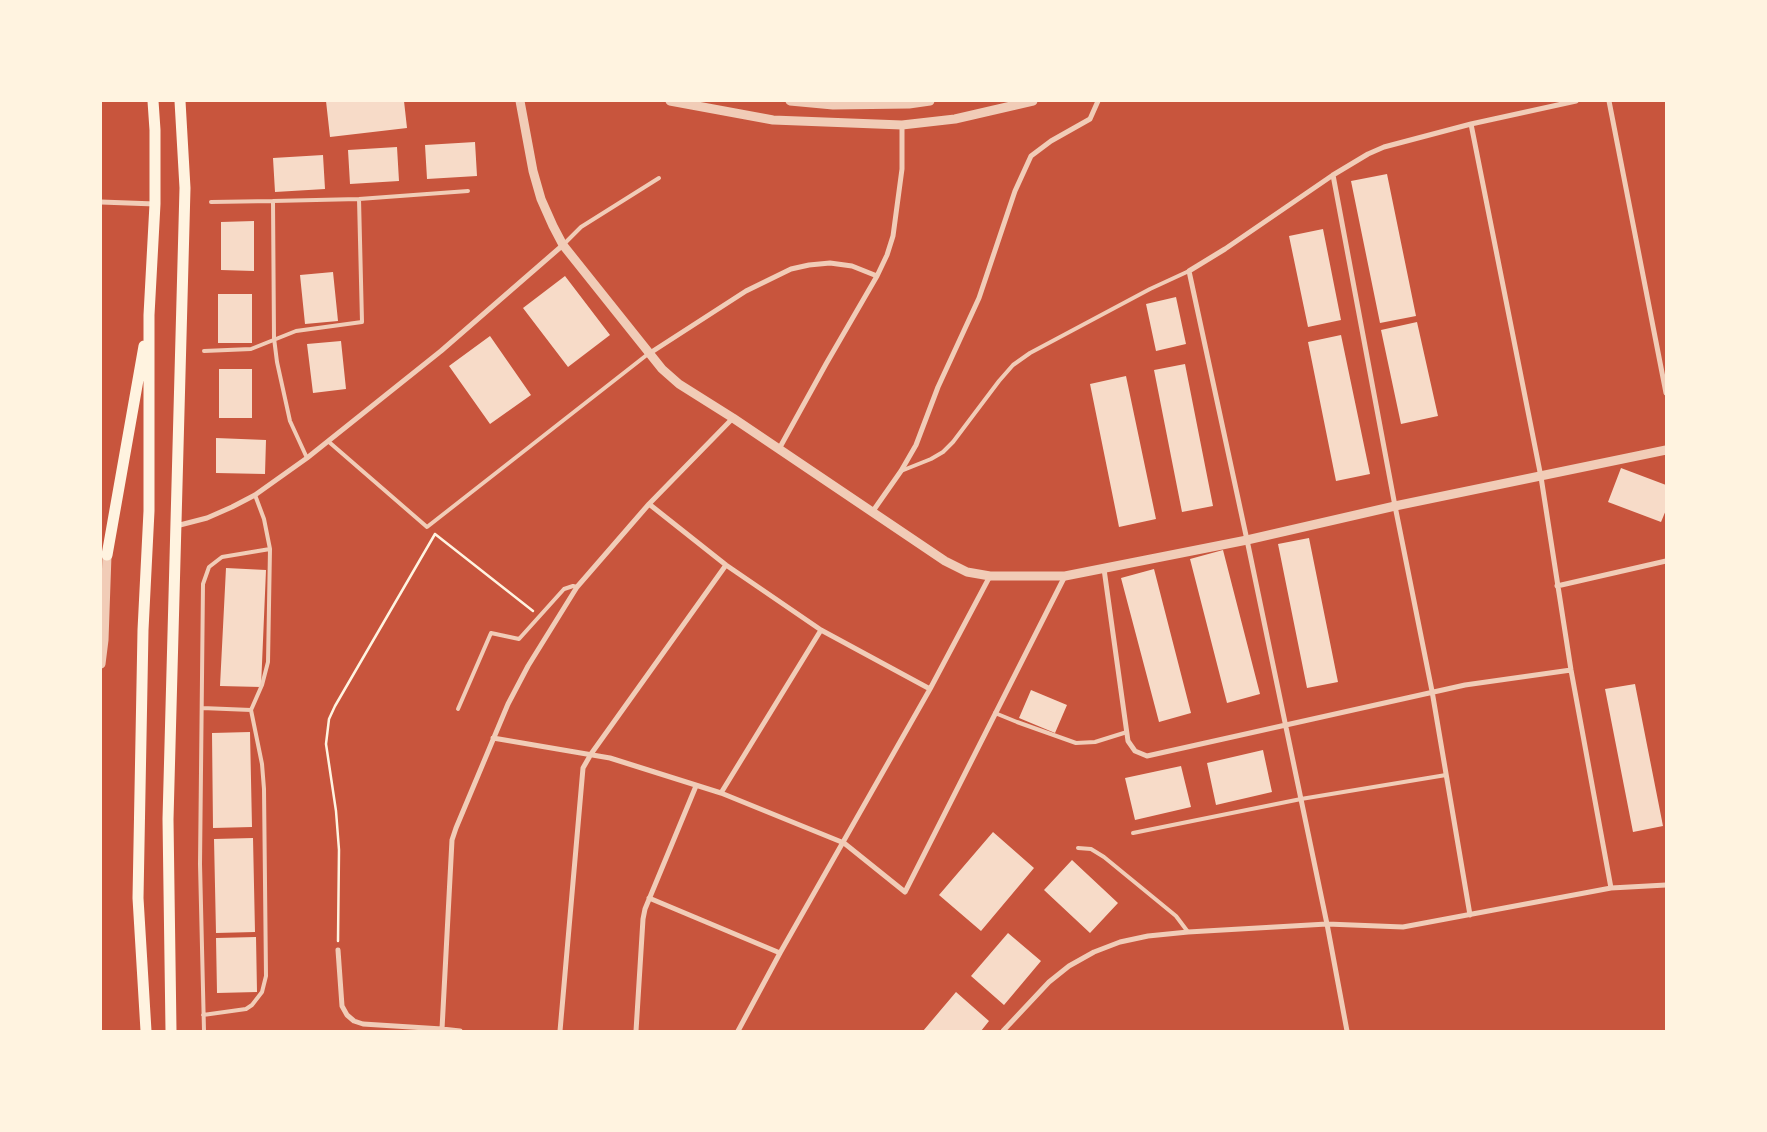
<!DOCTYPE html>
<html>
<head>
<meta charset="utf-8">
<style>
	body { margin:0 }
	#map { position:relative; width:1767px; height:1132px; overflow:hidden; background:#c8553d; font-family:Montserrat,sans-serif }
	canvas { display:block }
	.frame { position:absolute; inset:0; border:102px solid #fff3e0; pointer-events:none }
</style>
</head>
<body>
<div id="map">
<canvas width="1767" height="1132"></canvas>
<div class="frame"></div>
</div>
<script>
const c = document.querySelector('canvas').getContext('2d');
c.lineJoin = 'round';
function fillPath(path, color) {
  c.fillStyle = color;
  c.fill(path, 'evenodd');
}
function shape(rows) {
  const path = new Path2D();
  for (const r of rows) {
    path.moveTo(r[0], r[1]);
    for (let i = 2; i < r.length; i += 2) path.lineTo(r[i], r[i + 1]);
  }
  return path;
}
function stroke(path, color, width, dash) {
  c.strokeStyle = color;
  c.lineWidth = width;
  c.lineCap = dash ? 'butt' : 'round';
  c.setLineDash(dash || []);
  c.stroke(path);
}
fillPath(shape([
	[326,101,404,101,407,128,330,137],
	[475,142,477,176,427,179,425,145],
	[397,147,399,181,350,184,348,150],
	[323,155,325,189,275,192,273,158],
	[1387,174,1416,316,1380,323,1351,181],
	[254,221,254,271,221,270,221,222],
	[1323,229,1341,320,1308,327,1289,236],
	[333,272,338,321,305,324,300,275],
	[565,276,610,335,568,367,523,308],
	[218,294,252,294,252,343,218,343],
	[1176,297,1186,344,1156,351,1146,304],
	[1417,322,1438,416,1401,424,1381,330],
	[1341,335,1370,474,1336,481,1308,342],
	[490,336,531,395,490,424,449,366],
	[341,341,346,389,313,393,307,344],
	[1185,364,1213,506,1182,512,1154,370],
	[219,369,252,369,252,418,219,418],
	[1126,376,1156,519,1119,527,1090,384],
	[216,438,266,440,265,474,216,473],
	[1621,468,1666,485,1666,510,1661,522,1608,502],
	[1309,538,1338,682,1307,688,1278,544],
	[1223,550,1260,694,1227,703,1190,559],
	[226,568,266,570,261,687,220,686],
	[1154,569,1191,713,1159,722,1121,578],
	[1635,684,1663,826,1633,832,1605,689],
	[1031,690,1067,705,1055,733,1019,718],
	[250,732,252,827,213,828,212,733],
	[1263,750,1272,792,1216,805,1207,763],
	[1181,766,1191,807,1135,820,1125,778],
	[993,832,1034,868,981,931,939,895],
	[253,838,255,932,216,933,214,839],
	[1072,860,1118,903,1090,933,1044,890],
	[1008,933,1041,961,1004,1005,971,976],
	[256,937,257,992,217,993,216,938],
	[956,992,989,1021,981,1031,923,1031]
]), '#f7dbc8');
stroke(shape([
	[435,534,533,611],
	[338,941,339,850,336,811,326,744,329,719,335,706,435,534]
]), '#fff3e0', 2.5);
stroke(shape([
	[273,201,359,199,468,191],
	[211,202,273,201,274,338,277,362,290,421,307,458],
	[563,245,581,227,659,178],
	[204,351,251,349,296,331,362,322,359,199],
	[329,442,427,527,648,354],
	[901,471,931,459,943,452,953,442,999,381,1013,365,1030,353,1150,289,1189,271],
	[202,708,251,710],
	[458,709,491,633,519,639,564,589,573,586,577,587],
	[995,713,1017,722,1076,743,1095,742,1127,732],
	[1133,833,1301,799,1446,775],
	[1078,848,1091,849,1104,857,1176,916,1188,932],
	[203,1015,246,1009,252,1005,262,992,266,976,264,789,262,764,251,710,262,685,268,662,270,549,264,519,255,495],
	[204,1031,200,864,203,584,209,567,222,557,270,549]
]), '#f1ccb7', 4);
stroke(shape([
	[1609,101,1666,393],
	[1471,124,1541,477,1571,670,1611,888],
	[1333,175,1395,506,1432,691,1470,915],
	[101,202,155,204],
	[650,353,746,291,791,269,809,265,830,263,852,266,877,276],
	[779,449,826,364,877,276,887,255,893,236,902,169,902,125],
	[649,504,726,565,821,630,721,793],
	[873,511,901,471,916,445,938,387,979,298,1015,191,1031,156,1051,141,1090,119,1098,101],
	[176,526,207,518,232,507,255,495,307,458,441,351,563,245],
	[1104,569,1128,741,1135,751,1147,756,1465,685,1571,670],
	[1557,586,1666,561],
	[821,630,930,689],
	[493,738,610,758,721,793,844,843,905,892,1065,576],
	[649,898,780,953],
	[338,950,342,1006,347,1015,354,1021,363,1024,442,1029],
	[460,1031,442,1029,452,840,456,828,508,704,528,666,577,587,649,504,733,418],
	[560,1031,583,768,591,754,726,565],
	[636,1031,643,919,645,909,696,786],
	[738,1031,780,953,930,689,990,576],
	[1003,1031,1049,982,1069,966,1094,952,1120,942,1148,936,1188,932,1327,924,1403,927,1611,888,1666,885],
	[1347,1031,1327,924,1247,540,1189,271,1225,249,1333,175,1368,154,1384,147,1471,124,1576,101]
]), '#f1ccb7', 5);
stroke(shape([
	[520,101,533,171,541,199,553,226,563,245,662,369,679,384,733,418,945,561,967,572,990,576,1065,576,1247,540,1395,506,1666,450],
	[670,101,773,120,902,125,955,119,1033,101],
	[790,101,833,105,909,104,930,101],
	[101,664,104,640,107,555]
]), '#f1ccb7', 9);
stroke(shape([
	[107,555,144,346],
	[146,1031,138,898,143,630,149,511,149,315,155,204,155,130,153,101],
	[171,1031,168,819,185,188,180,101]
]), '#fff3e0', 11);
</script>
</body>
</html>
